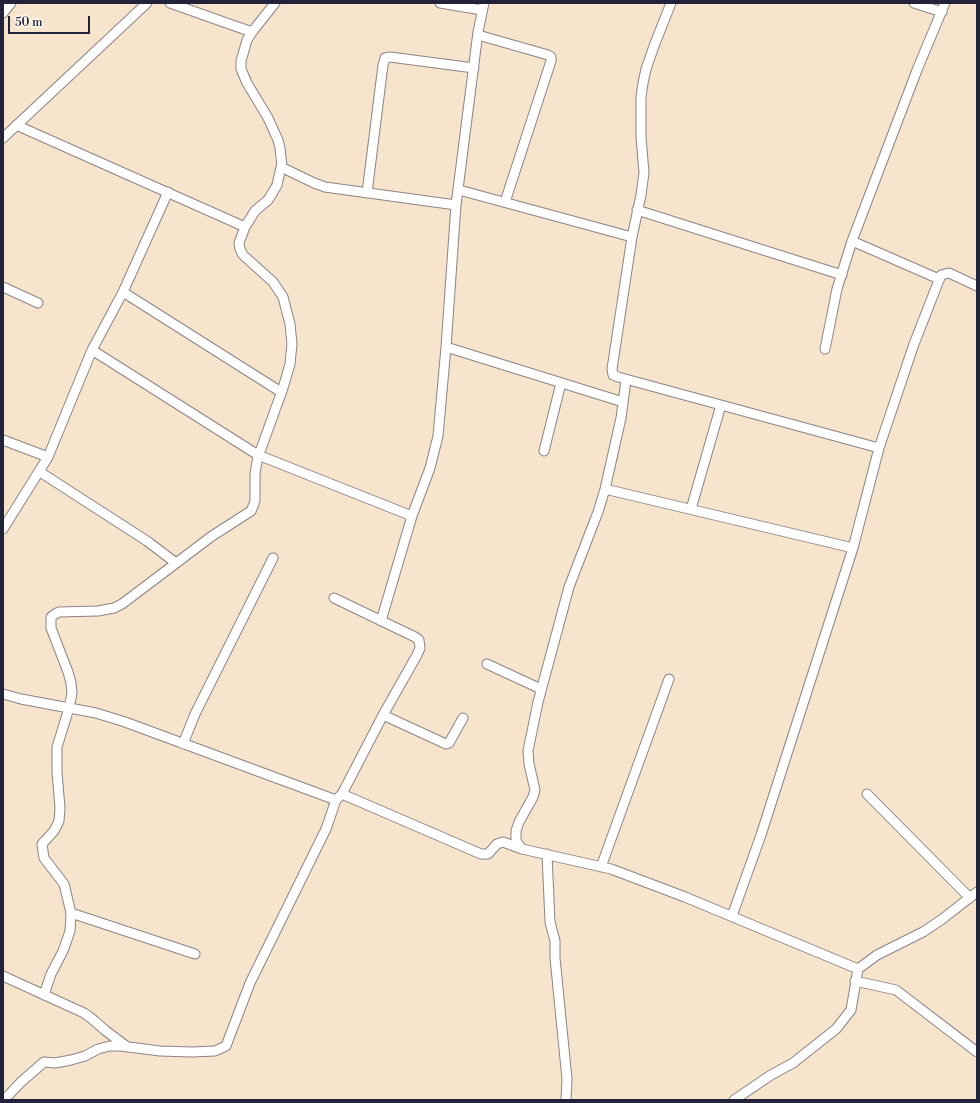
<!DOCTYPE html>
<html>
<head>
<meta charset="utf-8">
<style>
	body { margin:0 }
	#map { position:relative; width:980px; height:1103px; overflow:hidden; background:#f6e4cc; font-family:"Libre Bodoni",serif }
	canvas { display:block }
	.frame { position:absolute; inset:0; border:4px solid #22223b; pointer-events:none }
	.scale { position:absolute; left:8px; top:16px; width:82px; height:18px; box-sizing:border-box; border:2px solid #22223b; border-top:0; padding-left:5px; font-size:12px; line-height:14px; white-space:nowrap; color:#22223b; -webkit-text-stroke:3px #fbf7ec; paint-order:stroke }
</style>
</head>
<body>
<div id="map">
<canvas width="980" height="1103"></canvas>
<div class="frame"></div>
<div class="scale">50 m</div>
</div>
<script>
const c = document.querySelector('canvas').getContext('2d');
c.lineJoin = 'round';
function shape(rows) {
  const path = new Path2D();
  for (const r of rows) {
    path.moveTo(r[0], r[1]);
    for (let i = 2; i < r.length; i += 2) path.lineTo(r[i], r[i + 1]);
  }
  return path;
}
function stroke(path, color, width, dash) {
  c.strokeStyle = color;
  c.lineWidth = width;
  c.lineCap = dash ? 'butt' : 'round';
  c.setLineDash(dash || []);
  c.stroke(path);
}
const minor = shape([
	[170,3,252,32],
	[440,3,482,10],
	[671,3,654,46,646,69,643,83,641,97,641,137,644,173,643,180,641,195,632,237,612,369,613,375,618,377,879,448],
	[914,3,942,12],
	[3,13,11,3],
	[478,35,548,55,551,57,551,61,505,202],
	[16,125,245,227],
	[3,138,147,3],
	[281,167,314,183,325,187,456,205],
	[459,190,632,237],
	[367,193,383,65,385,58,390,57,474,68],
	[637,210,842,275],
	[852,241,939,279],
	[3,287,38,303],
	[123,292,281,392],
	[446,347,623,402],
	[825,349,837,289,852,241,917,70,945,3],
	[92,350,258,455,412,516],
	[3,440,48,457],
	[544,451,561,383],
	[40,472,147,541,176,563],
	[605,489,853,548],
	[691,509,721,405],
	[3,529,48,457,92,350,123,292,168,192],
	[381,621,412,516,430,468,438,436,446,347,456,205,478,32,484,3],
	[487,664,541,689],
	[3,694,21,699,96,713,125,722,336,800],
	[383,715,446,744,449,743,463,718],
	[183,744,195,714,273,558],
	[342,794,481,854,488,854,497,844,503,842,522,849,611,869,685,897,858,969],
	[867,794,970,898],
	[522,849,516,841,516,831,519,822,533,797,535,790,529,764,528,751,538,702,569,587,598,512,605,489,621,418,626,380],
	[547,854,550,922,555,941,555,958,567,1079,566,1100],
	[601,867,669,679],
	[71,913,195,954],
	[732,916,761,835,853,548,879,448,914,344,941,275,949,273,977,286],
	[3,976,84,1013,91,1018,106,1031,126,1046],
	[855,981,896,990,977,1052],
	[44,995,51,974,63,951,70,931,71,913,64,884,44,858,42,844,54,831,59,821,60,808,57,772,57,747,69,708,72,693,71,683,68,672,51,628,51,617,55,614,59,612,98,611,114,608,122,604,212,536,251,511,254,504,255,500,255,474,258,455,261,449,283,388,290,364,292,344,290,324,283,297,273,282,243,255,240,249,239,243,245,227,255,211,268,200,273,192,277,185,281,167,282,167,280,148,278,140,268,118,247,83,241,69,241,61,247,40,252,32,275,3],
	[4,1100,21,1082,44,1062,55,1063,71,1060,85,1056,98,1049,110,1046,121,1046,160,1051,192,1052,215,1051,226,1046,250,983,326,829,336,800,342,794,383,715,417,655,420,648,419,640,415,637,334,598],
	[734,1100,771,1075,793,1063,836,1029,851,1010,858,969,877,955,923,932,941,920,977,892]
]);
stroke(minor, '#8c8384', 11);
stroke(minor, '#fff', 9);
</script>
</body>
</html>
